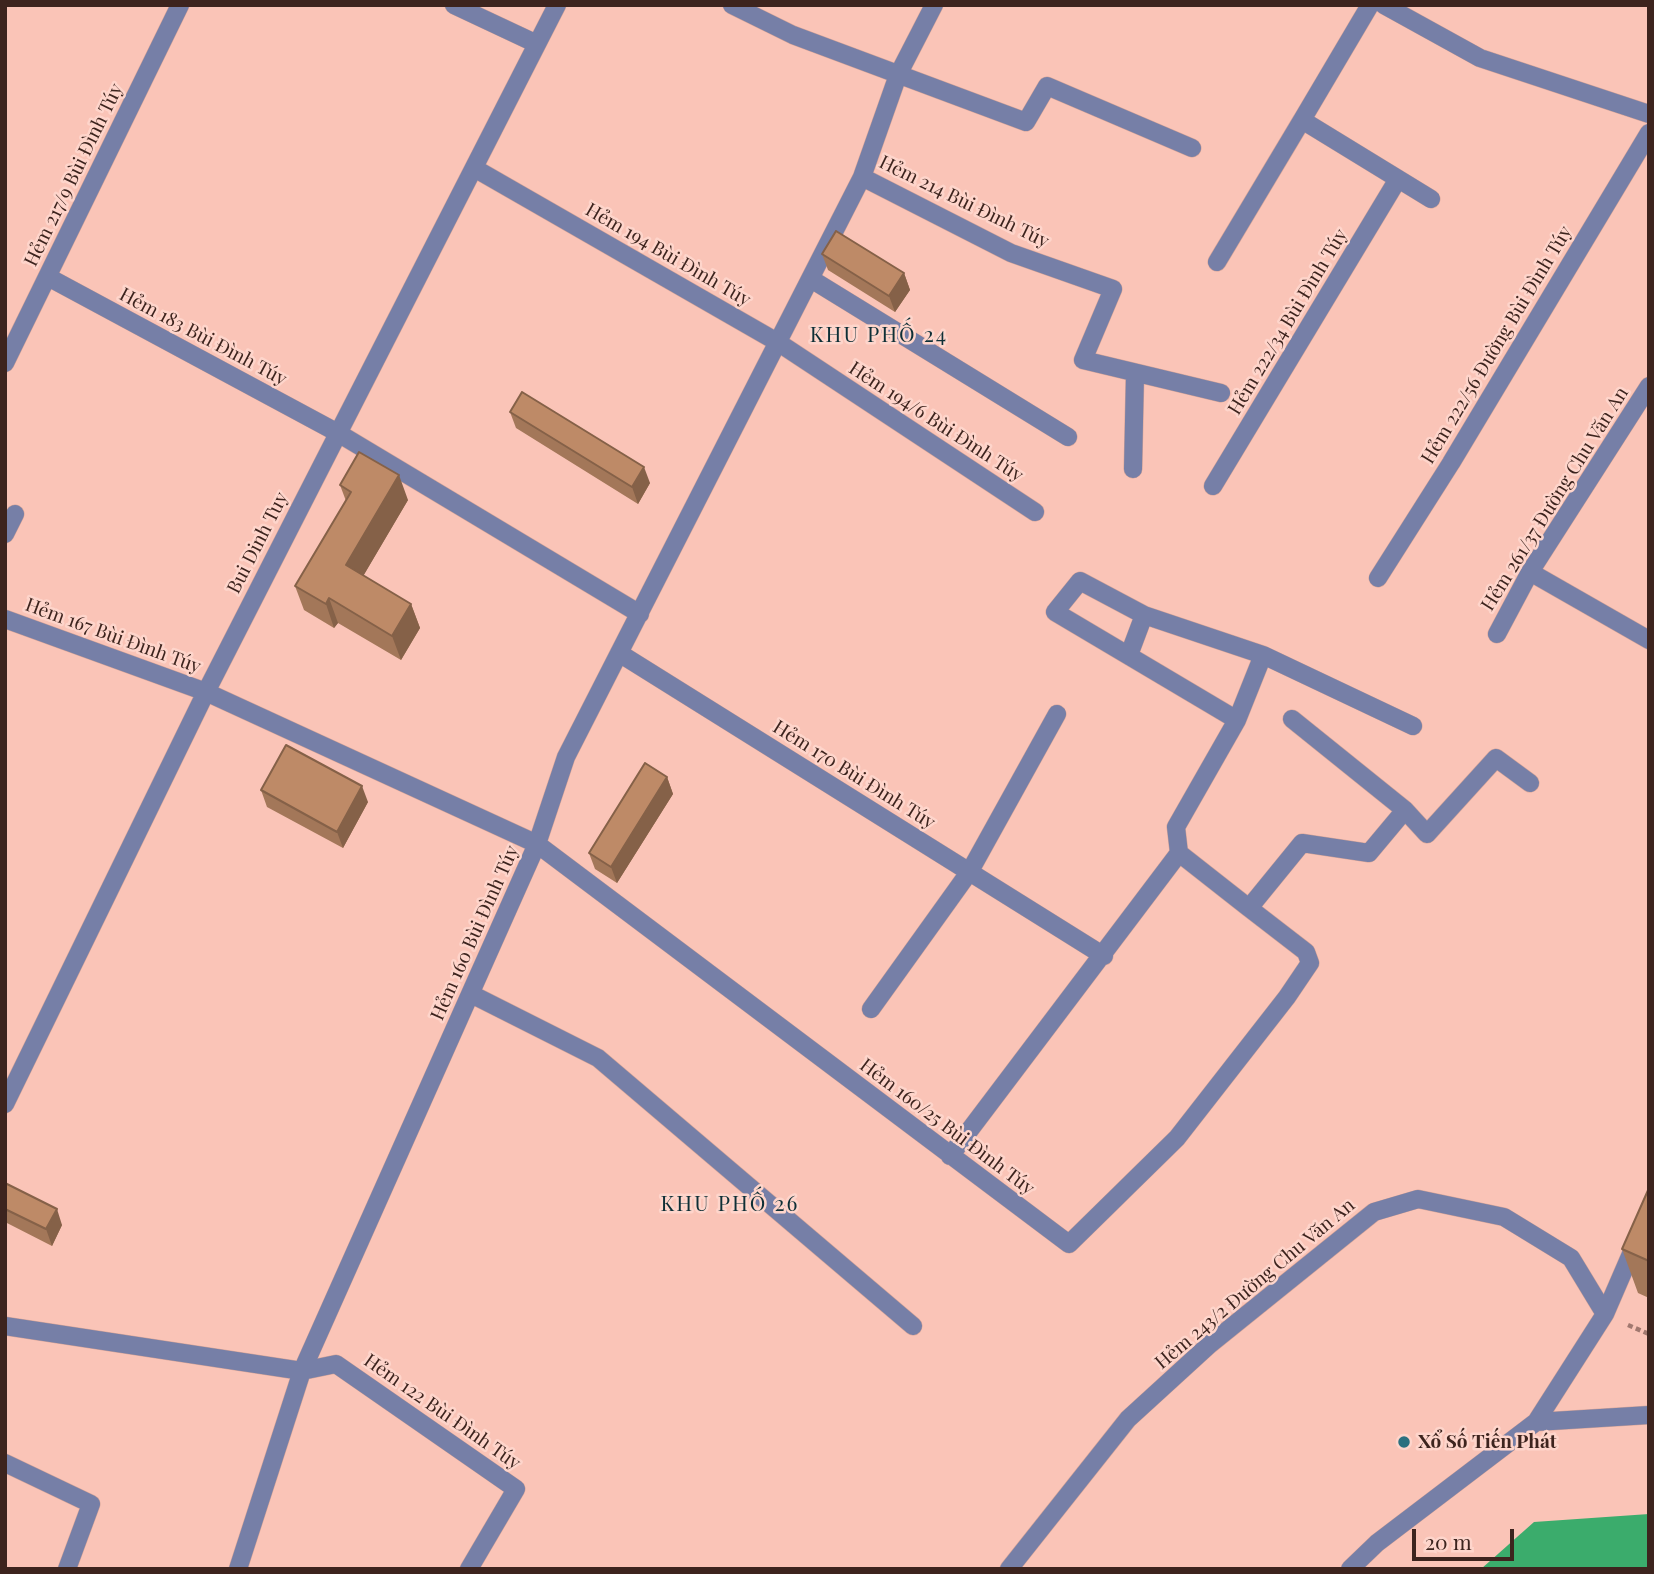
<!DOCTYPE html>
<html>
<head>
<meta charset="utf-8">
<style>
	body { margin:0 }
	#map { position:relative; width:1654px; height:1574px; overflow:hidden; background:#fac4b7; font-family:"Playfair Display",serif }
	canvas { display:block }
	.frame { position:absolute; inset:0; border:7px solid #3d241e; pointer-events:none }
	.scale { position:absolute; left:1412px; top:1529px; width:102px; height:32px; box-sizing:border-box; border:4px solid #3d241e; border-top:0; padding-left:9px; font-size:21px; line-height:24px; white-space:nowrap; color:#3d241e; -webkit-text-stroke:5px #fed5cb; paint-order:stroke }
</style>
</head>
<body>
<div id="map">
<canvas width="1654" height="1574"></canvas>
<div class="frame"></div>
<div class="scale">20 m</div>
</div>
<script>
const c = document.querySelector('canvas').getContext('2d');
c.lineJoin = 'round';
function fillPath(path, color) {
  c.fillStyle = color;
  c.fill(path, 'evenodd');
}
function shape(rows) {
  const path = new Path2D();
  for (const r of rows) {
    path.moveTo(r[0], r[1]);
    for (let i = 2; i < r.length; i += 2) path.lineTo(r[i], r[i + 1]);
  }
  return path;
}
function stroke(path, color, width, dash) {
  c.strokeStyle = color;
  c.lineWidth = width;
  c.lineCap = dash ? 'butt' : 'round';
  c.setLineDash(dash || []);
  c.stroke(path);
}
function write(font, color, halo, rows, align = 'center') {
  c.font = font + ' "Playfair Display",serif';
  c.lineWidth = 5;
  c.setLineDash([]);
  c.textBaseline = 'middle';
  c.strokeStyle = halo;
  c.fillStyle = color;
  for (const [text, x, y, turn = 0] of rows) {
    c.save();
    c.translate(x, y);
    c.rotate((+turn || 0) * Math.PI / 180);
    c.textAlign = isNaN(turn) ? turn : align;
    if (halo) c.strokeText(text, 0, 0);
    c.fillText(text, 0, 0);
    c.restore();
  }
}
fillPath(shape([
	[1649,1514,1649,1569,1481,1569,1534,1522]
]), '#3bac6c');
const minor = shape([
	[454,5,537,44],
	[732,5,793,35,1026,122,1047,86,1192,148],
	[1370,5,1302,120,1431,199],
	[1384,5,1480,58,1649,114],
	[474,168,779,343,1035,512],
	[862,177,1011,253,1113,289,1083,360,1221,393],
	[1217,262,1302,120],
	[48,277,338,433,640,614],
	[811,279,1068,437],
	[5,363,180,5],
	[1133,469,1135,374],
	[1213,486,1398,179],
	[5,534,15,514],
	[1530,572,1649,640],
	[1378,578,1451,463,1649,133],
	[5,619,206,692,537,844,1069,1244,1177,1138,1287,997,1310,963,1306,952,1249,908],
	[1497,634,1530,572,1649,386],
	[619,653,1104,956],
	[1129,655,1144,615],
	[1292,719,1405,810],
	[1237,720,1055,612,1080,581,1144,615,1263,655],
	[1179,853,1249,908,1302,843,1369,853,1405,810,1427,834,1496,758,1530,783],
	[1179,853,1176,827,1237,720,1263,655,1413,726],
	[471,994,598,1058,913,1326],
	[871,1009,970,871,1057,714],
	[5,1104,206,692,557,5],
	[950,1156,1179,853],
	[1605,1314,1637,1240],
	[5,1326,302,1371,336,1364,516,1489,469,1569],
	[5,1463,91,1504,67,1569],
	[238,1569,302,1371,537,844,566,757,862,177,898,75,934,5],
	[1009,1569,1128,1419,1209,1345,1374,1212,1418,1199,1504,1217,1571,1258,1605,1314,1536,1422],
	[1350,1569,1377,1543,1536,1422,1649,1415]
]);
stroke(minor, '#d4a498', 19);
stroke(shape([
	[1628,1325,1649,1334]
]), '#a1786f', 4.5, [5, 3.5]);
stroke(minor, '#767fa7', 18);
fillPath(shape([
	[822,254,904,273,910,290,895,312,828,270],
	[510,412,650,483,638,504,516,428],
	[340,485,408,500,363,576,411,604,420,628,401,660,338,623,334,628,304,610,295,586,346,501],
	[667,777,673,794,617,883,595,869,589,853],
	[261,790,368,802,343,848,267,807],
	[5,1183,62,1225,52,1246,5,1222],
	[1649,1188,1649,1298,1638,1293,1622,1249]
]), '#a37759');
fillPath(shape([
	[904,273,910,290,895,312,889,296],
	[644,467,650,483,638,504,632,487],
	[399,475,408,500,355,590,346,565],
	[329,598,338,623,334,628,326,604],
	[411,604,420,628,401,660,392,636],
	[667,777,673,794,617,883,611,867],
	[362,786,368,802,343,848,337,832],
	[57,1209,62,1225,52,1246,46,1229]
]), '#856148');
const building = shape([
	[836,231,904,273,889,296,822,254,836,231],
	[522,392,644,467,632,487,510,412,522,392],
	[359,452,399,475,346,565,411,604,392,636,329,598,326,604,295,586,351,492,340,485,359,452],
	[286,745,362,786,337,832,261,790,286,745],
	[645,763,667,777,611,867,589,853,645,763],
	[5,1183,57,1209,46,1229,5,1209,5,1183],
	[1649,1188,1649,1261,1622,1249,1649,1188]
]);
fillPath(building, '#be8a67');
stroke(building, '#856148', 2);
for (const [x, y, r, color] of [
	[1404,1442,7,"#2b707f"]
]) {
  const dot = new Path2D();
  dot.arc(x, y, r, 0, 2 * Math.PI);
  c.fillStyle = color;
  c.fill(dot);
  stroke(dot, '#fed5cb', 2.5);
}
write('19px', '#3d241e', '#fed5cb', [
	["Hẻm 217/9 Bùi Đình Túy",74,175,-64],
	["Hẻm 214 Bùi Đình Túy",964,202,26],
	["Hẻm 194 Bùi Đình Túy",668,255,30],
	["Hẻm 222/34 Bùi Đình Túy",1288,322,-59],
	["Hẻm 183 Bùi Đình Túy",203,337,28],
	["Hẻm 222/56 Đường Bùi Đình Túy",1497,345,-59],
	["Hẻm 194/6 Bùi Đình Túy",936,422,33],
	["Hẻm 261/37 Đường Chu Văn An",1555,499,-58],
	["Bui Dinh Tuy",258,543,-63],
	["Hẻm 167 Bùi Đình Túy",113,636,20],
	["Hẻm 170 Bùi Đình Túy",854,775,32],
	["Hẻm 160 Bùi Đình Túy",475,933,-66],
	["Hẻm 160/25 Bùi Đình Túy",947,1127,37],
	["Hẻm 243/2 Đường Chu Văn An",1255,1284,-40],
	["Hẻm 122 Bùi Đình Túy",442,1412,35]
]);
write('bold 19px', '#3d241e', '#fed5cb', [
	["Xổ Số Tiến Phát",1418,1442]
], 'left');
c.letterSpacing = '2px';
write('21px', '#0e2f36', '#fed5cb', [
	["KHU PHỐ 24",879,335],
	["KHU PHỐ 26",730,1204]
]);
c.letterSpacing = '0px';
</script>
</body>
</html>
